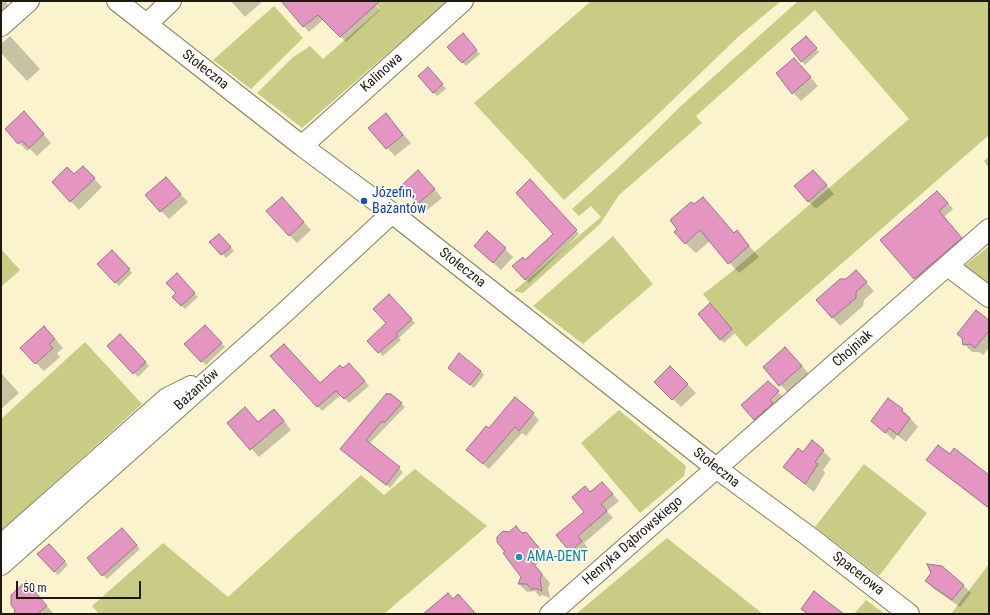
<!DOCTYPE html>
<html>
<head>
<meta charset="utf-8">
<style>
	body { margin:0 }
	#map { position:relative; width:990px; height:615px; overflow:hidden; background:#fbf2ce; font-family:"Roboto Condensed",sans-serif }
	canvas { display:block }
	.frame { position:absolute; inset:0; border:2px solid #1d1a0d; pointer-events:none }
	.scale { position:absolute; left:16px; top:581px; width:125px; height:18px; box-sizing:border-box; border:2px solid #1d1a0d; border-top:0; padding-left:5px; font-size:12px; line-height:14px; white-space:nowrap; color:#1d1a0d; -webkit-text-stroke:3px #fff; paint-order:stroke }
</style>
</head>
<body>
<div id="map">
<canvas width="990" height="615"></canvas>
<div class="frame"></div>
<div class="scale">50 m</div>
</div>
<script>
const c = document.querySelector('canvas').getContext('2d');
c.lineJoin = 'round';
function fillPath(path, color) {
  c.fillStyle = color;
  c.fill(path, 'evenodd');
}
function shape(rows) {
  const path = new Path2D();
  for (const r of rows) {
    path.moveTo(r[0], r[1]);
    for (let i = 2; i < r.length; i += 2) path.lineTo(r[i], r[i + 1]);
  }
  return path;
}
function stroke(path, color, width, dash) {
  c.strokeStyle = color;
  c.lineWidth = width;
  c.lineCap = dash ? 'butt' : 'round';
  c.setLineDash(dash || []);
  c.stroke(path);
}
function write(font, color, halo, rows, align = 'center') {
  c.font = font + ' "Roboto Condensed",sans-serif';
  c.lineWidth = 3.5;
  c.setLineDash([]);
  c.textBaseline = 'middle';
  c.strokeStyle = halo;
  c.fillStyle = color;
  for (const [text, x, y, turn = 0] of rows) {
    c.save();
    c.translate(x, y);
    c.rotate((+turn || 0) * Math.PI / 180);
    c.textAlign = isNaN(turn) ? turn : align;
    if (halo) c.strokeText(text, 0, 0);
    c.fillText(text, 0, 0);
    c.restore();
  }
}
fillPath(shape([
	[373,1,448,1,302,128,257,93,292,58,310,46,323,59,380,9],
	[591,1,781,1,738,37,653,119,564,200,474,103],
	[798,1,989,1,989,135,746,347,703,294,729,274,909,119,815,10,696,116,702,123,619,195,600,224,523,293,514,291,601,217,591,206,579,216,572,209,621,165,682,105],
	[274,6,303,38,251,89,213,60],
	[613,236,653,284,583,344,533,306],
	[989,246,989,285,964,266],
	[1,249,20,270,1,287],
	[85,342,142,404,1,531,1,419],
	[619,410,686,466,684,476,640,513,581,443],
	[864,464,927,513,879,576,815,527],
	[415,469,487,526,384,614,99,614,92,606,163,543,228,597,361,475,384,495],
	[667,538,763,614,576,614],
	[989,564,989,614,951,614],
	[866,600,885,614,854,614]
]), '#c9cc85');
fillPath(shape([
	[1,1,5,1,11,8,1,17],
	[231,1,263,1,245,17],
	[293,1,372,1,380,10,346,42,324,19,309,32,287,7],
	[10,36,40,69,27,81,1,53,1,44],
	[466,38,480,54,466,66,449,47],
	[810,41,819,52,805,65,802,61],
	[802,67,818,86,801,101,785,84],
	[432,72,446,89,437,96,433,92],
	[24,112,51,143,37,156,30,149,27,151,6,129],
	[393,123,411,143,395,156,387,148],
	[989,157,989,168,984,161],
	[74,175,91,175,102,187,79,210,53,182],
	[426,179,442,198,426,211,419,203],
	[821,179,834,194,816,209,808,201],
	[530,180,579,234,529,283,514,266,525,261,555,234],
	[173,186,188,202,169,219,161,211],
	[943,197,953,209,944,217,967,244,921,284,882,240],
	[289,206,311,230,297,243,289,235],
	[694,206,713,208,734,233,737,232,759,257,739,273,710,241,696,253,685,243],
	[223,239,234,251,226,258,211,242],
	[475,246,505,249,513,257,501,270],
	[112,252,132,273,119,286,115,282],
	[177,275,198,297,185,309,174,297,177,294],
	[864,280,874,291,864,300,863,306,840,326,817,300],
	[389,295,415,323,399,338,401,340,383,356,368,341,387,323],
	[713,308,735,333,724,343,720,339],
	[989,321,989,348,983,355,979,352,972,352,964,344,963,339,958,334],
	[205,326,225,347,206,365,185,344],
	[52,335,63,348,57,353,60,357,44,371,36,363],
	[120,336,149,366,138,377,109,346],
	[272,356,320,384,344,370,353,369,369,386,349,403,341,395,322,411],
	[793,356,809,374,788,393,764,367],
	[670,367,696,393,681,407,656,382],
	[453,371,481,371,484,375,474,388],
	[1,373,19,393,1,409],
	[768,382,786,400,762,427,754,419],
	[388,393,405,407,369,444,403,472,390,488,341,449],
	[889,399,903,410,918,427,906,442,897,435,894,440,872,421],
	[533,414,539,420,526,436,522,433,489,469,467,450,490,430],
	[282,418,291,430,259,457,228,423,259,423],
	[823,451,831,459,823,470,825,473,814,492,784,467,803,453],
	[950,455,989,477,989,509,927,460],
	[585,487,591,493,609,490,619,501,607,511,613,518,584,543,588,548,577,558,571,551,586,512],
	[126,533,140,549,107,579,103,575],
	[526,533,547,556,535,566,550,583,548,588,550,598,542,595,540,597,535,591,527,592,519,584,522,576,522,534],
	[49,545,68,565,58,575,38,554],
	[941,567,956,578,971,593,960,607,934,589,926,581],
	[33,591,54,614,15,614,12,595]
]), '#0003');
const building = shape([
	[281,1,380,1,340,37,318,15,303,27,281,1],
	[463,33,477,50,462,63,447,47,463,33],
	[806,36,817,48,801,62,791,49,806,36],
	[794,58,811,77,792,94,776,73,794,58],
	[428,67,443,84,433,93,418,76,428,67],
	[24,111,44,134,29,148,22,141,18,144,5,129,24,111],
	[386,113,403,135,386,149,368,128,386,113],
	[83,166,95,178,70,202,52,182,67,167,74,174,83,166],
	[418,170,435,189,418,204,402,185,418,170],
	[813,170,827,185,808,202,794,186,813,170],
	[166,177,181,194,160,212,145,195,166,177],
	[530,179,577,230,525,280,512,266,523,257,525,260,553,234,516,193,530,179],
	[937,191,948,203,939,211,962,238,914,279,880,240,937,191],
	[282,197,304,222,289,236,266,211,282,197],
	[703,197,734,233,737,230,749,246,728,264,700,230,685,244,674,232,677,229,670,220,691,202,694,204,703,197],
	[487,231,506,248,493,263,474,246,487,231],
	[219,234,231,247,221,255,209,242,219,234],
	[112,250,130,269,115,283,97,264,112,250],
	[856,270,867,282,856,292,856,298,832,318,816,300,840,279,846,279,856,270],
	[177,273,195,293,181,306,172,297,176,293,166,283,177,273],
	[389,294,412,319,396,334,398,336,378,353,367,341,386,323,373,309,389,294],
	[710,303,732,329,720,340,698,314,710,303],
	[976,310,989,320,989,331,975,348,970,344,963,345,962,338,957,334,976,310],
	[205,325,222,343,201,362,184,344,205,325],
	[44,326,55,339,49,344,53,348,35,364,20,348,44,326],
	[120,334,146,362,133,374,107,346,120,334],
	[284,344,320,383,340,365,343,368,349,363,365,381,344,399,336,391,317,407,270,356,284,344],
	[785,347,802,366,779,386,763,367,785,347],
	[459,353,481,371,470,385,448,368,459,353],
	[670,366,688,384,672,400,654,382,670,366],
	[768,381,779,391,770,400,773,403,754,420,741,405,768,381],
	[386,394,391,394,402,403,384,423,382,421,366,440,400,467,386,485,340,449,386,394],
	[515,397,534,413,519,431,515,427,483,464,466,450,486,426,489,428,515,397],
	[888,398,903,409,901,411,910,418,898,435,889,428,885,433,871,421,888,398],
	[245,407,258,422,274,409,284,421,250,450,227,423,245,407],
	[812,440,824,450,815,462,818,464,805,484,783,467,798,448,803,452,812,440],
	[938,445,950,454,954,448,989,475,989,508,926,460,938,445],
	[602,482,613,494,601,504,607,511,578,536,582,541,570,552,556,535,584,512,572,497,585,486,590,492,602,482],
	[516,526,522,533,526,532,539,548,528,557,542,574,540,580,542,591,534,588,532,590,527,584,518,584,521,577,503,553,505,552,497,542,497,537,503,531,509,532,516,526],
	[122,528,137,545,102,576,87,558,122,528],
	[49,544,65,561,54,572,37,554,49,544],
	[927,564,942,566,964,585,952,600,925,581,931,573,927,564],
	[26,581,47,606,37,614,14,614,15,610,11,605,11,595,26,581],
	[814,591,829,603,844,614,808,614,801,609,814,591],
	[448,593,453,599,458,594,476,614,423,614,448,593]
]);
fillPath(building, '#e495c2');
stroke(building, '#977688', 1);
const minor = shape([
	[117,1,302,146,392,213,716,468,807,535,909,614],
	[147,24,171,1],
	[1,26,29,1],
	[302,146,463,1],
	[948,266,989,297],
	[1,545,167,398,191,386],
	[1,565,283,314,392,213],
	[550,614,989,229]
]);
stroke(minor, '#867e5d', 22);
stroke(minor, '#fff', 20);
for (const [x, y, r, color] of [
	[364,201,4,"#1a4fb4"],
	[519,557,4,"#0f9aa8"]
]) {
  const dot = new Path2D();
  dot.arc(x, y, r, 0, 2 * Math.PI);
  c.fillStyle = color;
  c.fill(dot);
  stroke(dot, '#fff', 1.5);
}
write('14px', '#1d1a0d', '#fff', [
	["Stołeczna",205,70,38],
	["Kalinowa",382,73,-42],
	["Stołeczna",462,268,38],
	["Chojniak",853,349,-41],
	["Bażantów",197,390,-42],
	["Stołeczna",716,468,38],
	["Henryka Dąbrowskiego",633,541,-41],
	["Spacerowa",858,574,38]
]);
write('14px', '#164399', '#fff', [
	["Józefin,",372,193],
	["Bażantów",372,209]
], 'left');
write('14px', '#0d838f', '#fff', [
	["AMA-DENT",527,557]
], 'left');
</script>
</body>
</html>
